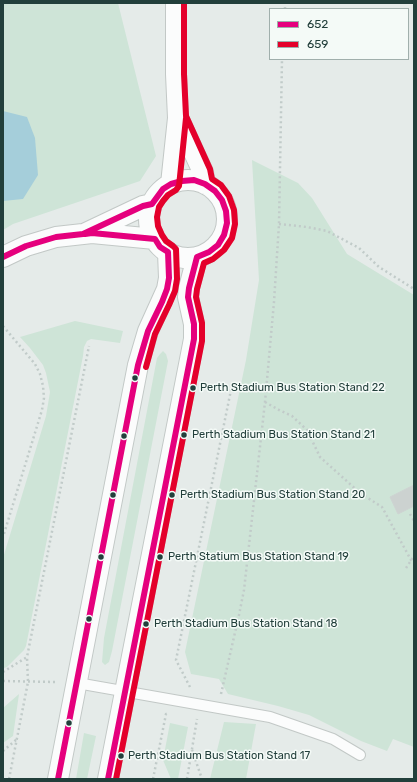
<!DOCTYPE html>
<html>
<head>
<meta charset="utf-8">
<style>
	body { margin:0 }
	#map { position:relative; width:417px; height:782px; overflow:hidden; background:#e5ebe9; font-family:Rubik,sans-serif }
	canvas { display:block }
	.frame { position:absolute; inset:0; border:4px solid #223f3b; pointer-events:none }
	.legend { position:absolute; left:269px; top:8px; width:140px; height:52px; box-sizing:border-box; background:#f4faf7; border:1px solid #a0afac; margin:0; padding:5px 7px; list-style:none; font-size:12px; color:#223f3b }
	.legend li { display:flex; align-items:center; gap:8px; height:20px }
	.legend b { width:20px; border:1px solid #a0afac }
</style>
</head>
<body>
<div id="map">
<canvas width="417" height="782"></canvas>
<div class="frame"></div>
<ul class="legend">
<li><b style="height:5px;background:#e5007d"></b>652</li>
<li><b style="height:5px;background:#e4002b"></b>659</li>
</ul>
</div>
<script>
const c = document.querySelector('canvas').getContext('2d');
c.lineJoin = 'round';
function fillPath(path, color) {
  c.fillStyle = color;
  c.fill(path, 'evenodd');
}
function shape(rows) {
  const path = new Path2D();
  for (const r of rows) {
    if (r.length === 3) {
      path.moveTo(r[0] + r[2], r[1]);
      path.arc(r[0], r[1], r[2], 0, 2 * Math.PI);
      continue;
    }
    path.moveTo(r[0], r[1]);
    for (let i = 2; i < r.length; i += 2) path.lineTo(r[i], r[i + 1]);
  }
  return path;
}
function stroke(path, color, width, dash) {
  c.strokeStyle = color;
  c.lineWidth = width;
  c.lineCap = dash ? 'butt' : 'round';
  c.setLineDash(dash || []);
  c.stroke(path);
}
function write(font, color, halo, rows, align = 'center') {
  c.font = font + ' Rubik,sans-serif';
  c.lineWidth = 3;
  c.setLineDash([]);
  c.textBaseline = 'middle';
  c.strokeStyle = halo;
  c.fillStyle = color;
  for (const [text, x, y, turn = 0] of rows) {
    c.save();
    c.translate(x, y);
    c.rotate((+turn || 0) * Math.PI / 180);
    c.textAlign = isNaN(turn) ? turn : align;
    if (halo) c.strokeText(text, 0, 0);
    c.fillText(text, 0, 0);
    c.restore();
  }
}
fillPath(shape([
	[3,3,118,3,156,156,140,181,13,224,3,230],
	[252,160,298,183,312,198,347,254,414,295,414,747,393,739,387,751,361,741,309,715,278,706,228,694,219,679,191,674,185,652,246,360,259,280],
	[75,321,123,331,120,343,91,339,87,341,84,347,83,356,26,646,24,650,7,667,4,668,3,668,3,558,46,416,50,392,46,373,43,365,30,348,20,337],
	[163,351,166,354,168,361,112,651,109,662,105,665,102,662,104,638,157,358,160,354],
	[19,694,13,736,3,743,3,708],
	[224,722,256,724,246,779,210,779],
	[170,723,188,727,178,779,171,779,163,760],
	[84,733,96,736,87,779,76,779]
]), '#cee4d7');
fillPath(shape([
	[3,111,27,117,35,138,38,175,23,199,3,201]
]), '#a5ceda');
const building = shape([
	[414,485,414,506,398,514,390,497,414,485]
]);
fillPath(building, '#ccd2d0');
stroke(building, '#ced4d2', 1);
const lane = shape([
	[77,683,270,717,333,739,360,755]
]);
const street = shape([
	[179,120,203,172,205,184],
	[188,219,39],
	[171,184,178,118,176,74,176,3],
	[86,233,143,206,152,204],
	[3,257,26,246,56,237,92,233,155,239],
	[58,779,138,365,148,331,167,289,169,278,168,252],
	[108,779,194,339,194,324,188,297,189,288,197,257]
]);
stroke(lane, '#c2c8c6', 12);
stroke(street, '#c2c8c6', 22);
stroke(shape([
	[285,9,285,3],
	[279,224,307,227,327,231,359,248,379,267,414,289],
	[3,326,35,364,40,374,43,386,44,398,42,410,3,537],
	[265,402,279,410,292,416,307,430,320,457,360,493,382,507,411,560,414,563],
	[410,514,414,521],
	[406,568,414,556],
	[3,672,27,657,89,346],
	[3,681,56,682],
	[190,687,176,660,232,385],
	[221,694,239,615,244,590,265,402,274,302,279,224,282,59],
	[192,750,202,779],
	[3,751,16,740],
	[9,779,28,682,27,657],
	[153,779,166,714,167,714],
	[187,779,197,719]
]), '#c1cbc9', 2.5, [2, 3]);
stroke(lane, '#fbfcfc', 10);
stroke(street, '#fbfcfc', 20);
stroke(shape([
	[3,257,26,246,56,237,83,234,143,206,152,204,163,189,171,184,182,181,194,180,205,184,215,191,222,200,226,211,227,223,224,235,218,245,209,252,197,257,189,288,188,297,194,324,194,339,108,779],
	[58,779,138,365,148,331,162,302,167,289,169,278,168,252,160,247,155,239,92,233,85,234]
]), '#e5007d', 6);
stroke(shape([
	[146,367,155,334,169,305,175,291,177,279,176,249,173,246,166,241,162,235,158,226,157,217,159,207,163,201,168,195,176,190,179,186,186,118],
	[116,779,202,341,202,323,196,297,197,289,204,263,213,259,224,250,232,238,235,224,234,210,229,196,221,185,212,179,210,169,186,116,184,74,184,3]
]), '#e4002b', 6);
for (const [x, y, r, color] of [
	[135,378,3.5,"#223f3b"],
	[193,388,3.5,"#223f3b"],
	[184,435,3.5,"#223f3b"],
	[124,436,3.5,"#223f3b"],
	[113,495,3.5,"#223f3b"],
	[172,495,3.5,"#223f3b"],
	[101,557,3.5,"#223f3b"],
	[160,557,3.5,"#223f3b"],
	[89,619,3.5,"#223f3b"],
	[146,624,3.5,"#223f3b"],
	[69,723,3.5,"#223f3b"],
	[121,756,3.5,"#223f3b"]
]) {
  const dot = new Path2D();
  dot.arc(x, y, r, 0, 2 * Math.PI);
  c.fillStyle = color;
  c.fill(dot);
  stroke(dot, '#f4faf7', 1.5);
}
write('11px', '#223f3b', '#f4faf7', [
	["Perth Stadium Bus Station Stand 22",200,388],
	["Perth Stadium Bus Station Stand 21",192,435],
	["Perth Stadium Bus Station Stand 20",180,495],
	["Perth Statium Bus Station Stand 19",168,557],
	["Perth Stadium Bus Station Stand 18",154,624],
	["Perth Stadium Bus Station Stand 17",128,756]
], 'left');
</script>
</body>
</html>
